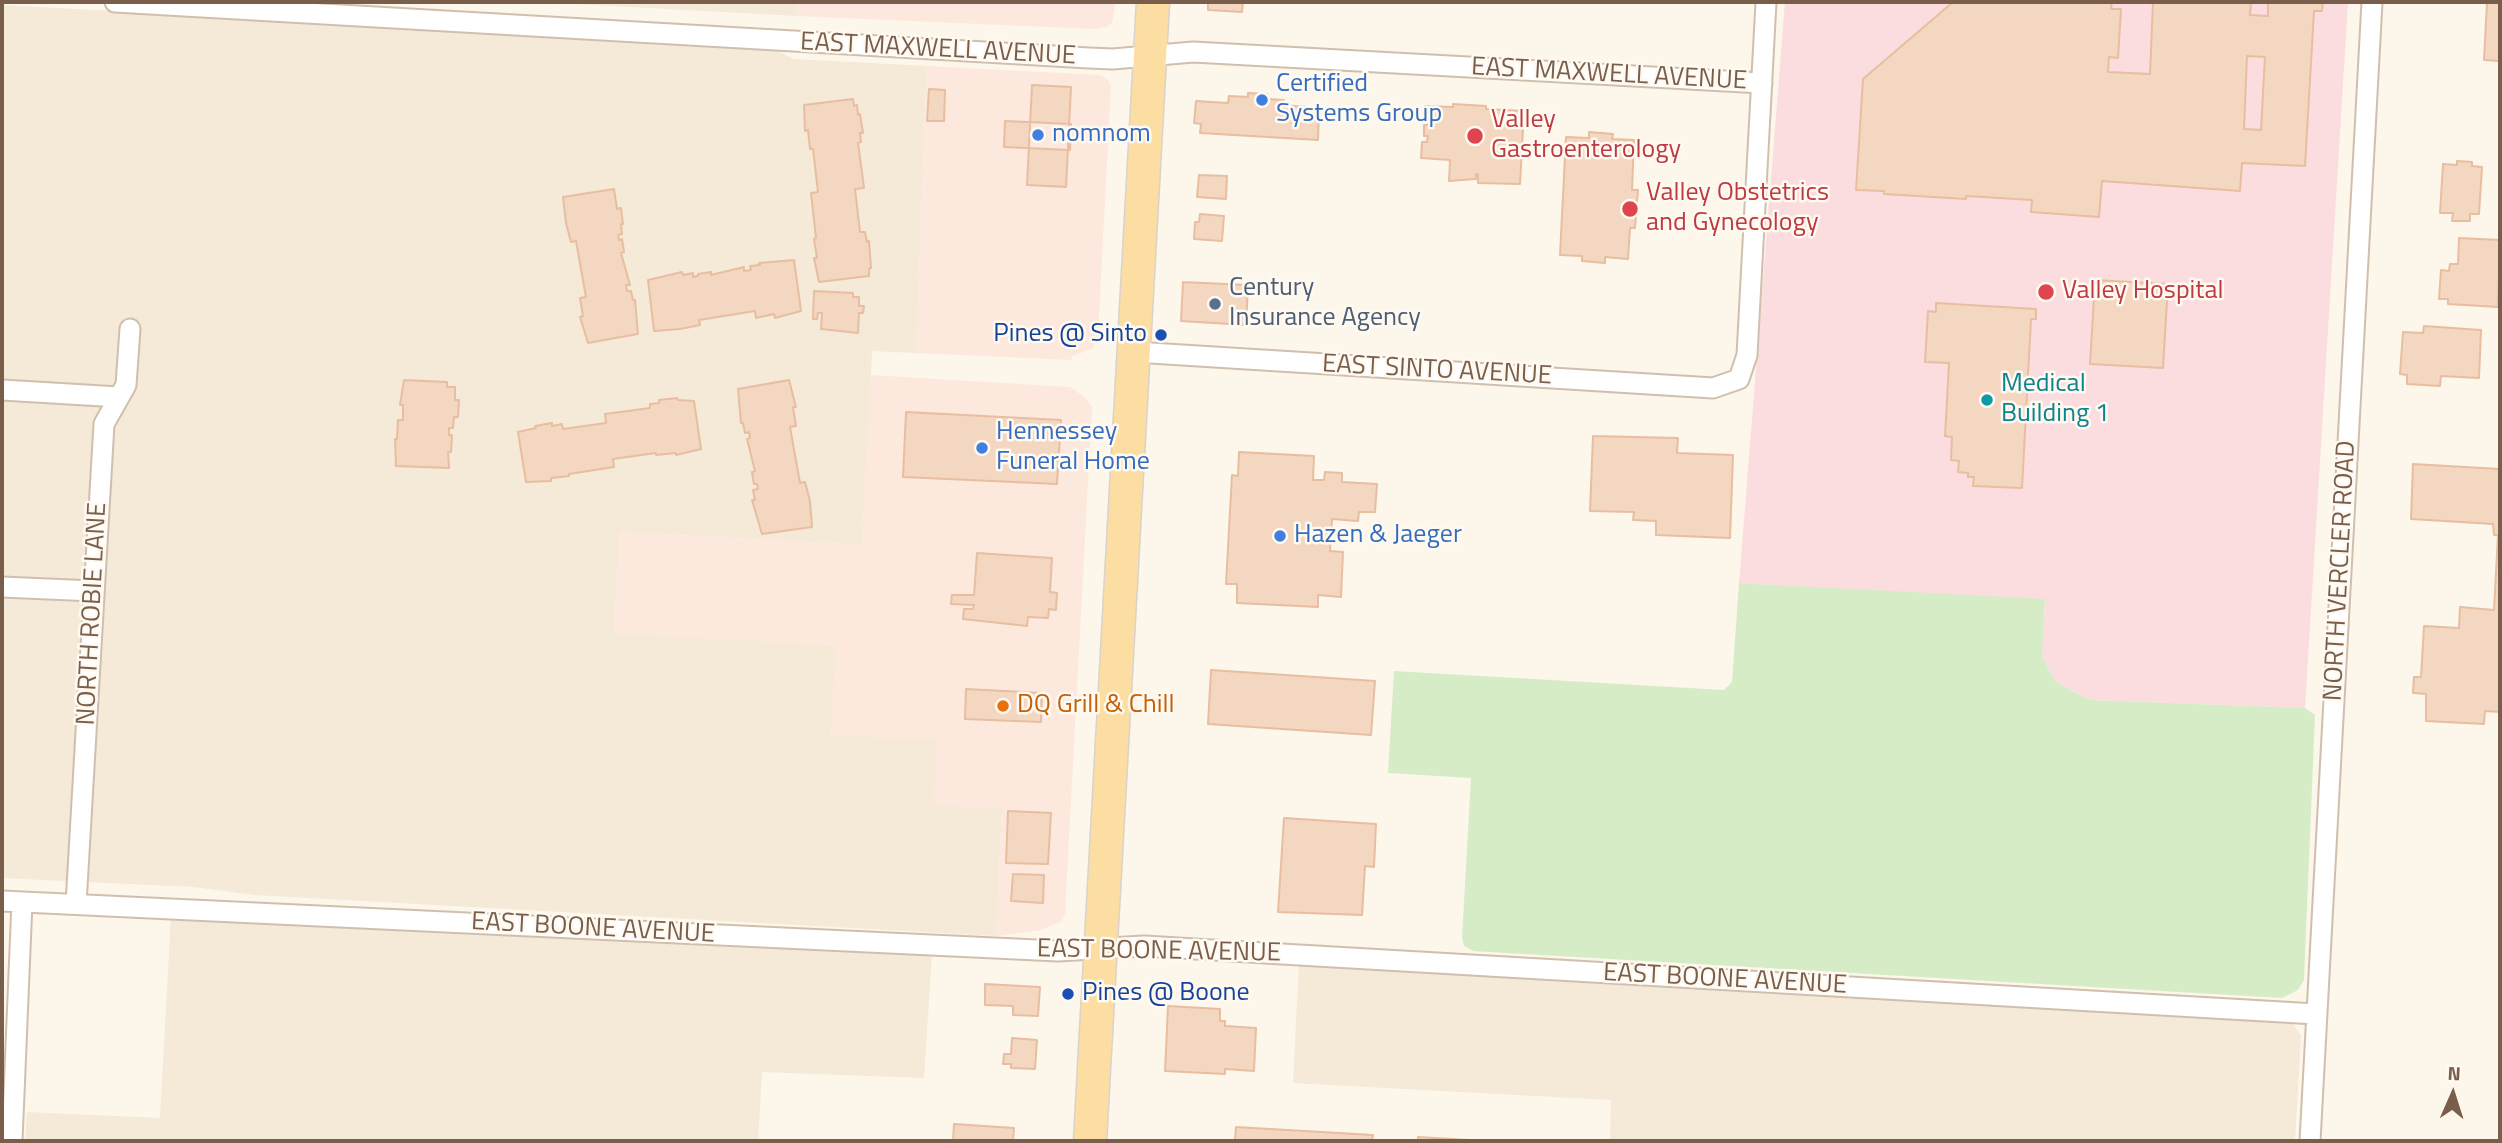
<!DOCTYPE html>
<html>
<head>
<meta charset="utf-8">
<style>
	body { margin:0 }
	#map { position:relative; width:2502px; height:1143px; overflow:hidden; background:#fdf6ea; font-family:"Titillium Web",sans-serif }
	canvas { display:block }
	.frame { position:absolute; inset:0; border:4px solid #7a5e4c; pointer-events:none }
	.north { position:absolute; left:2418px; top:1059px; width:70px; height:70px; -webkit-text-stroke:5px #fffaf1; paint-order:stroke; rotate:3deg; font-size:19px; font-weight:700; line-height:28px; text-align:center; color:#7a5e4c }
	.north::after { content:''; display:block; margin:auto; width:24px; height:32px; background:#7a5e4c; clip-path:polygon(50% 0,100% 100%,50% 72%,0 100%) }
</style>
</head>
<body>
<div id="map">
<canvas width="2502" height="1143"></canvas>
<div class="frame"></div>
<div class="north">N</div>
</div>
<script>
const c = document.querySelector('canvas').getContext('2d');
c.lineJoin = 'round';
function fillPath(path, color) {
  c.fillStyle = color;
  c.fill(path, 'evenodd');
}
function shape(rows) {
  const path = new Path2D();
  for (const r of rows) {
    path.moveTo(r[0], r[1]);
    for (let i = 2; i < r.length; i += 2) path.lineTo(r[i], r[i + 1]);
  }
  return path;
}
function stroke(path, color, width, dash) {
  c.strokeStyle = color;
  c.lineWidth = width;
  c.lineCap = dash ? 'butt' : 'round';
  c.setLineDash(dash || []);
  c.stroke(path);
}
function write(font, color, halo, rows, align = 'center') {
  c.font = font + ' "Titillium Web",sans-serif';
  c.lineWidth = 5;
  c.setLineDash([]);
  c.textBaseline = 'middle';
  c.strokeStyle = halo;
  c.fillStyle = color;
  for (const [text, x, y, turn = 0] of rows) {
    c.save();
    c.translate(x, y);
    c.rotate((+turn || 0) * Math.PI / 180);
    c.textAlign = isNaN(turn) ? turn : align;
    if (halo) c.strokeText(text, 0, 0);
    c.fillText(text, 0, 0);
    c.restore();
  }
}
fillPath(shape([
	[537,2,798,2,797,16],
	[2,5,771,47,793,59,927,66,916,353,872,351,862,545,620,532,614,633,836,645,937,740,1002,809,996,936,255,895,194,887,2,878],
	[171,914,932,953,924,1078,762,1072,758,1141,25,1141,27,1112,160,1118],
	[1299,964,2281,1018,2294,1025,2301,1036,2295,1141,1610,1141,1611,1100,1293,1083]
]), '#f5e9d8');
fillPath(shape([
	[798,2,1116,2,1112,23,1107,27,1094,29,797,16],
	[927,66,1100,75,1107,79,1111,85,1098,336,1092,349,1072,356,1071,360,916,353],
	[870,375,1070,387,1086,398,1092,407,1065,914,1062,921,1041,930,996,936,1002,809,934,805,936,740,830,736,836,645,614,634,620,532,862,545]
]), '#fde8de');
fillPath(shape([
	[1785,2,2348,2,2305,708,2089,700,2055,681,2042,656,2045,600,1739,583]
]), '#fbdddf');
fillPath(shape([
	[1739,583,2045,599,2042,656,2055,681,2089,700,2305,708,2315,715,2304,980,2298,990,2282,998,1473,951,1464,946,1462,938,1471,778,1388,773,1394,671,1724,690,1732,682]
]), '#d5ecc7');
const building = shape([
	[1208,2,1243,2,1242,12,1208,10,1208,2],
	[1953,2,2112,2,2111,9,2121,9,2118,58,2109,57,2108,72,2150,74,2153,2,2251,2,2250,15,2268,16,2268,2,2323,2,2322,11,2314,11,2305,166,2242,163,2240,191,2102,181,2099,217,2031,212,2032,200,1966,196,1966,199,1884,194,1884,191,1856,190,1863,79,1953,2],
	[2247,56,2265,57,2261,130,2244,129,2247,56],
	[2487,2,2500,2,2500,61,2484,60,2487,2],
	[1032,85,1071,87,1066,187,1027,185,1032,85],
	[929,89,945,90,944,121,927,121,929,89],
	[1248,93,1267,94,1267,99,1284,100,1283,105,1319,108,1318,140,1200,133,1201,124,1194,123,1196,101,1228,103,1229,96,1248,97,1248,93],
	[853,99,854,106,857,105,858,115,860,114,863,133,860,133,861,142,858,143,864,188,855,189,860,232,865,232,867,242,869,241,871,268,869,269,869,276,819,282,814,258,817,258,814,239,816,238,811,193,818,192,813,149,810,149,808,130,805,131,804,105,853,99],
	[1453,104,1486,106,1486,109,1524,111,1520,184,1478,183,1478,174,1476,174,1476,179,1449,181,1450,160,1421,158,1422,142,1427,142,1428,136,1424,136,1424,125,1428,125,1428,118,1424,117,1425,106,1453,107,1453,104],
	[1005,121,1071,124,1070,150,1004,147,1005,121],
	[1589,132,1613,134,1612,139,1634,140,1632,190,1638,190,1635,228,1630,228,1628,259,1605,257,1605,263,1582,261,1582,256,1560,255,1566,137,1589,138,1589,132],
	[2457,161,2472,162,2472,166,2482,167,2479,214,2470,214,2470,221,2452,221,2453,213,2440,213,2443,164,2457,165,2457,161],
	[1199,175,1227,176,1226,199,1197,197,1199,175],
	[614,189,617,209,621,208,623,224,621,224,622,234,618,235,619,240,622,239,624,252,621,253,630,285,626,285,627,291,631,291,633,300,635,300,638,334,588,343,580,317,583,316,580,298,586,297,576,241,571,242,566,223,563,197,614,189],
	[1200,214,1224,216,1222,241,1194,239,1195,222,1199,222,1200,214],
	[2459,238,2500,240,2498,307,2448,304,2448,299,2439,299,2441,270,2449,271,2450,264,2458,264,2459,238],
	[794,260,801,311,775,318,774,314,756,318,755,311,699,320,700,325,680,329,654,331,648,280,682,272,683,275,693,273,693,277,698,276,698,274,711,272,711,275,744,267,744,271,751,270,750,266,760,265,759,263,794,260],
	[2095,280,2168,284,2163,368,2090,364,2095,280],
	[1183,282,1248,285,1246,325,1181,321,1183,282],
	[814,291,853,293,853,297,859,297,859,306,864,306,863,313,859,313,858,333,821,329,822,313,818,313,817,319,813,319,814,291],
	[1936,303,2036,309,2036,319,2031,319,2022,488,1973,486,1974,477,1968,477,1968,473,1958,472,1959,461,1951,460,1952,437,1945,436,1949,363,1925,362,1928,311,1936,312,1936,303],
	[2424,326,2481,330,2479,378,2441,376,2440,386,2407,384,2407,375,2400,374,2403,332,2423,333,2424,326],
	[404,380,447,382,447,387,455,387,455,400,459,400,458,417,454,417,453,428,449,428,449,435,452,435,451,452,448,452,449,468,396,466,395,439,397,439,398,420,403,420,403,405,400,405,404,380],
	[789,380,796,407,793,407,796,426,790,427,800,483,805,482,810,501,812,527,762,534,752,500,755,500,753,490,758,489,757,484,754,484,752,472,755,471,747,439,750,438,749,432,745,433,743,423,741,423,738,389,789,380],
	[677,398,678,400,694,401,701,449,676,455,676,453,656,455,656,453,613,459,614,467,569,474,569,476,551,478,551,481,526,482,518,432,536,428,535,426,552,423,552,426,562,424,563,429,606,423,605,414,650,408,650,404,659,403,659,400,677,398],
	[906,412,1061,420,1057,484,903,477,906,412],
	[1593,436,1678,438,1677,453,1733,455,1730,538,1656,535,1656,521,1633,520,1634,512,1590,511,1593,436],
	[1239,452,1314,456,1313,480,1324,480,1325,472,1342,473,1342,482,1377,484,1375,512,1359,512,1358,521,1332,519,1330,551,1343,552,1341,597,1318,595,1318,607,1237,603,1237,584,1226,584,1232,475,1238,476,1239,452],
	[2413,464,2500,469,2500,712,2485,711,2484,724,2426,721,2426,694,2413,693,2414,677,2421,677,2424,626,2459,628,2460,607,2494,610,2498,535,2494,535,2493,524,2411,519,2413,464],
	[977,553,1052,558,1050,592,1057,593,1056,610,1049,609,1048,618,1028,617,1027,626,963,619,964,609,973,609,974,605,951,604,952,595,974,595,977,553],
	[1211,670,1375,681,1371,735,1208,724,1211,670],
	[966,689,1042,693,1041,722,965,719,966,689],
	[1008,811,1051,813,1048,864,1006,863,1008,811],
	[1284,818,1376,824,1374,867,1365,866,1362,915,1278,912,1284,818],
	[1013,874,1044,875,1043,903,1011,901,1013,874],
	[985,984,1040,987,1038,1016,1013,1015,1013,1006,985,1005,985,984],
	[1168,1006,1220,1009,1220,1021,1225,1021,1225,1026,1256,1028,1254,1071,1225,1069,1225,1074,1165,1071,1168,1006],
	[1012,1038,1037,1040,1035,1069,1011,1068,1011,1064,1003,1064,1004,1054,1011,1054,1012,1038],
	[954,1124,1014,1128,1013,1141,953,1141,954,1124],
	[1236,1127,1373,1135,1372,1141,1235,1141,1236,1127],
	[1418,1137,1486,1141,1418,1141,1418,1137]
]);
fillPath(building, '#f4d7c1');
stroke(building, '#e7bea0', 2);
const minor = shape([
	[115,2,1089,58,1113,59,1193,52,1762,83],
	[1134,352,1713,388,1739,379,1747,355,1766,2],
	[2,390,119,397],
	[2,587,94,591],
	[2,901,1058,951,1144,946,2316,1014],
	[76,904,104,424,126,385,130,329],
	[12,1141,22,902],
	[2310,1141,2372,2]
]);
const primary = shape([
	[1090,1141,1153,2]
]);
stroke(minor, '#d1bfae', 23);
stroke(primary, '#dad2cd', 35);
stroke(minor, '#fff', 19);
stroke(primary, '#fcdea2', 32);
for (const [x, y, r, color] of [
	[1262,100,7,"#3f7fe0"],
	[1038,135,7,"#3f7fe0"],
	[1475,136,9,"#e0444e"],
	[1630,209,9,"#e0444e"],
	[2046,292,9,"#e0444e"],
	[1215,304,7,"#5c6f8a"],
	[1161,335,7,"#1a4fb4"],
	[1987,400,7,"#0f9aa8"],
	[982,448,7,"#3f7fe0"],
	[1280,536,7,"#3f7fe0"],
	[1003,706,7,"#e8710a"],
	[1068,994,7,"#1a4fb4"]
]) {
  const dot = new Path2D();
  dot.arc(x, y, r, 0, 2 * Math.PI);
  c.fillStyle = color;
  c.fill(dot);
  stroke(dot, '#fffaf1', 2.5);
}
write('26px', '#7a5e4c', '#fffaf1', [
	["EAST MAXWELL AVENUE",938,50,3],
	["EAST MAXWELL AVENUE",1609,75,3],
	["EAST SINTO AVENUE",1437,371,3],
	["NORTH VERCLER ROAD",2341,571,-87],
	["NORTH ROBIE LANE",93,614,-87],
	["EAST BOONE AVENUE",593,929,3],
	["EAST BOONE AVENUE",1159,952,1],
	["EAST BOONE AVENUE",1725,980,3]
]);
write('26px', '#366cbe', '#fffaf1', [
	["Certified",1276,85],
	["Systems Group",1276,115],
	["nomnom",1052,135],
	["Hennessey",996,433],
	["Funeral Home",996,463],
	["Hazen & Jaeger",1294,536]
], 'left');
write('26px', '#be3a42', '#fffaf1', [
	["Valley",1491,121],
	["Gastroenterology",1491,151],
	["Valley Obstetrics",1646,194],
	["and Gynecology",1646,224],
	["Valley Hospital",2062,292]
], 'left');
write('26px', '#4e5e75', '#fffaf1', [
	["Century",1229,289],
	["Insurance Agency",1229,319]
], 'left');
write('26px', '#164399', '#fffaf1', [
	["Pines @ Sinto",1147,335],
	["Pines @ Boone",1082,994,"left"]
], 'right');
write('26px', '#0d838f', '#fffaf1', [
	["Medical",2001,385],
	["Building 1",2001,415]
], 'left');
write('26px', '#c56008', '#fffaf1', [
	["DQ Grill & Chill",1017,706]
], 'left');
</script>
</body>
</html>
